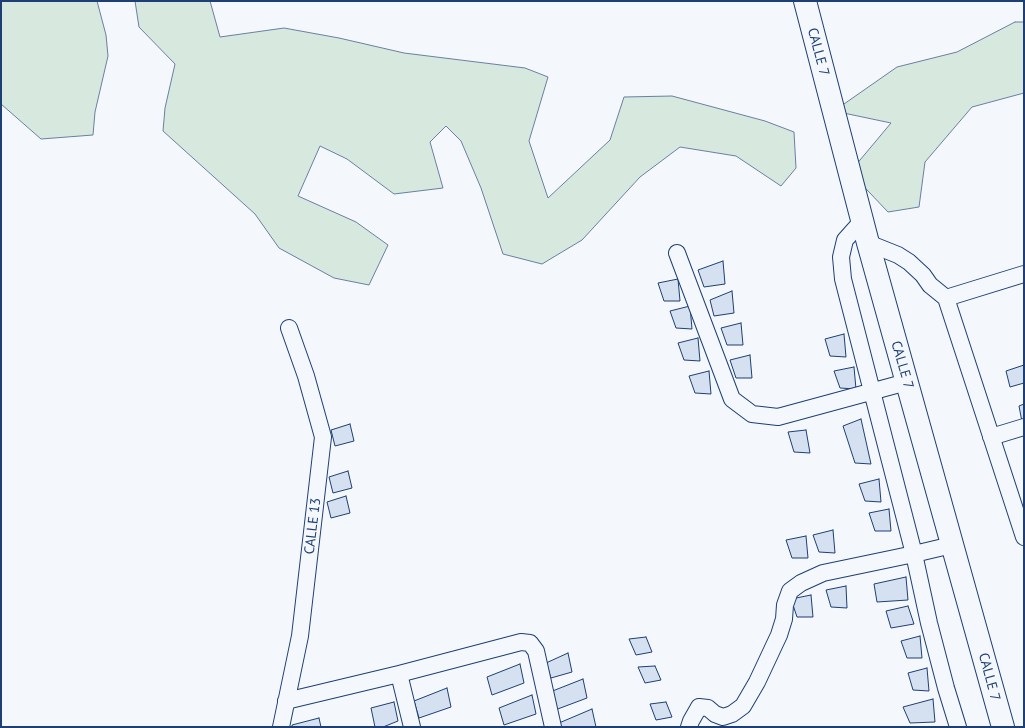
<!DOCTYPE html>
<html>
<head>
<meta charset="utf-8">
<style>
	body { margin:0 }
	#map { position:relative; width:1025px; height:728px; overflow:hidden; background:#f4f7fb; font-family:"PT Sans",sans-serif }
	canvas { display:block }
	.frame { position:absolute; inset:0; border:2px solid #1d3f73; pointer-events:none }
</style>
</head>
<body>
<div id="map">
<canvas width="1025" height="728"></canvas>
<div class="frame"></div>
</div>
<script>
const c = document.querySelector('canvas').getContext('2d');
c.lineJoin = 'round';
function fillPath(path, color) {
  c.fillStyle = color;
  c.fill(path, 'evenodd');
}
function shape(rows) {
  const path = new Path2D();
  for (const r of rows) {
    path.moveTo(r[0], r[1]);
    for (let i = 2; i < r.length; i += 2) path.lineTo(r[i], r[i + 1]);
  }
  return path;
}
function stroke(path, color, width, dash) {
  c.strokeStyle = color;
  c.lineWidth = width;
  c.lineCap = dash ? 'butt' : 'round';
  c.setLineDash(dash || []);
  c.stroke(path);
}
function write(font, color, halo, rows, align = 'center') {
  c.font = font + ' "PT Sans",sans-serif';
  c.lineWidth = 3;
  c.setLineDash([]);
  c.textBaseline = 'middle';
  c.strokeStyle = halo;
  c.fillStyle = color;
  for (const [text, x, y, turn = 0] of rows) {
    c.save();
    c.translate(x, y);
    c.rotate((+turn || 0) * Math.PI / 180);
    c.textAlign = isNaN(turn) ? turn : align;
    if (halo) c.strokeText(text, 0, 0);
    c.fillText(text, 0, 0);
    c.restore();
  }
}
const green = shape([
	[1,1,97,1,106,35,108,56,95,112,93,135,41,139,1,104,1,1],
	[135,1,210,1,220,37,284,28,339,38,404,53,525,68,548,77,529,141,548,198,610,140,624,97,672,96,765,121,794,132,796,168,781,186,736,156,680,147,640,177,582,240,542,264,503,254,481,188,461,141,446,126,430,142,443,188,394,194,347,159,320,146,298,196,356,222,388,245,369,285,334,278,279,248,255,214,163,131,165,108,175,64,139,27,135,1],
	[1015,22,1024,22,1024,93,972,107,925,162,919,207,888,212,850,172,891,123,834,111,897,67,957,52,1015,22]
]);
fillPath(green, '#d7e8df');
stroke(green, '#687fa3', 1);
const building = shape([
	[723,261,725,284,704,287,698,270,723,261],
	[678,279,680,301,664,301,658,283,678,279],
	[732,291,734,313,714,316,710,300,732,291],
	[690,306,692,329,676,328,670,311,690,306],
	[741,323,743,345,727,345,721,328,741,323],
	[844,334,846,357,830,356,825,339,844,334],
	[698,338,700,361,684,360,678,343,698,338],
	[750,355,752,378,736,378,730,360,750,355],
	[1024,365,1024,383,1010,387,1006,371,1024,365],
	[854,367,856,389,840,388,834,371,854,367],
	[709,371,711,394,695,393,689,376,709,371],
	[1024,404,1024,422,1022,422,1019,406,1024,404],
	[861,419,871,464,855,463,843,426,861,419],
	[350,424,354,441,335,446,331,430,350,424],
	[806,430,810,453,794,452,788,432,806,430],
	[348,471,352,488,333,493,329,477,348,471],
	[879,479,881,502,865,501,859,484,879,479],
	[346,496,350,513,331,518,327,502,346,496],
	[889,509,891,531,875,531,869,513,889,509],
	[833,530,835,553,819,552,813,535,833,530],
	[806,536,808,558,792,558,786,540,806,536],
	[906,577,908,600,877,602,874,584,906,577],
	[846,586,847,608,831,607,826,590,846,586],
	[811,595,813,617,797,617,791,599,811,595],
	[908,606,914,624,891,628,886,611,908,606],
	[920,636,922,658,907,658,901,641,920,636],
	[646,637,652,652,636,655,629,639,646,637],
	[568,653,572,672,551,678,546,663,568,653],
	[520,664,524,683,492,695,487,677,520,664],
	[655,666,661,680,645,683,638,667,655,666],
	[927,668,929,691,913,690,908,673,927,668],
	[583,679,587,698,555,710,550,692,583,679],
	[447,688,451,707,419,718,414,701,447,688],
	[532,695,536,714,504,725,499,708,532,695],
	[933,699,935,722,910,723,903,707,933,699],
	[394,702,398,721,383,727,375,727,371,708,394,702],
	[666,702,672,717,656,720,650,704,666,702],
	[592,709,596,727,561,727,559,723,592,709],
	[319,718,321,727,292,727,292,725,319,718]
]);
fillPath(building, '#d5e0f0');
stroke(building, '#1d3f73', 1);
const minor = shape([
	[862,221,845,240,841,257,843,279,914,554,929,623,946,688,958,727],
	[868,243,898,255,909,262,923,275,930,285,946,298,1024,274],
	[677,253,732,399,752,414,778,417,907,382],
	[946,298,1024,537],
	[991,437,1024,427],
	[399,674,412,727],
	[286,701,399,674,521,642,530,643,536,651,553,727],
	[281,727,300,636,323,437,306,376,289,328],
	[689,727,691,721,699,707,708,708,715,714,723,717,732,714,743,706,757,682,779,635,784,619,785,605,790,591,801,583,823,573,914,554,952,545]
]);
const primary = shape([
	[805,1,868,243,1003,727]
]);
stroke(minor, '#1d3f73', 18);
stroke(primary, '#1d3f73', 24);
stroke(minor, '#f4f7fb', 16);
stroke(primary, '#f4f7fb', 22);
write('14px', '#1d3f73', '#f4f7fb', [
	["CALLE 7",818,52,75],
	["CALLE 7",902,365,74],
	["CALLE 13",313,526,-83],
	["CALLE 7",989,677,75]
]);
</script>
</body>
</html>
